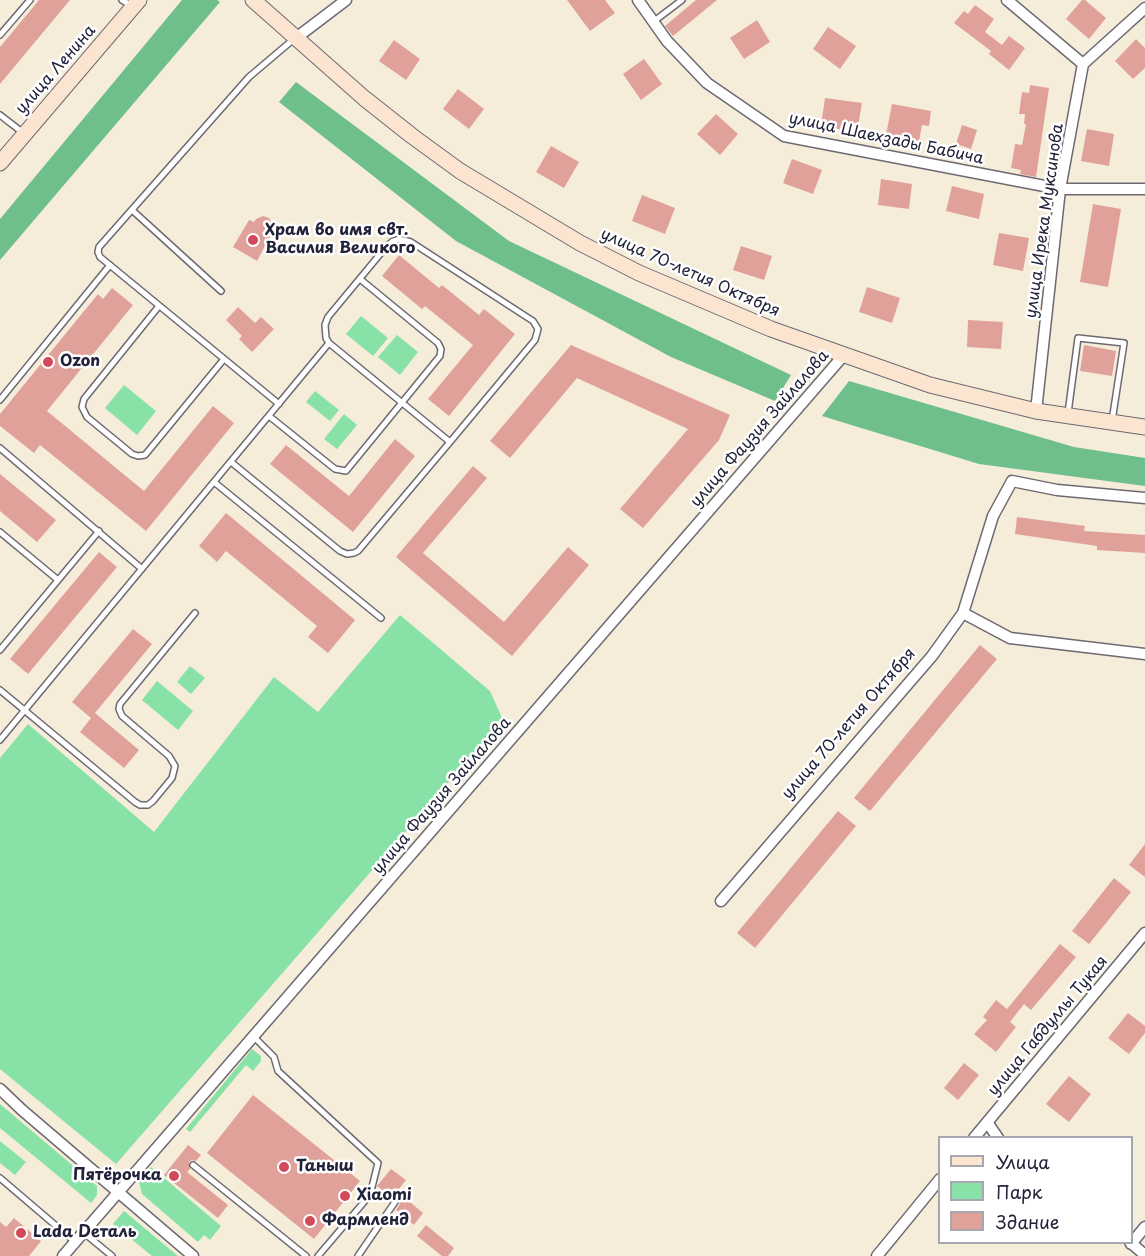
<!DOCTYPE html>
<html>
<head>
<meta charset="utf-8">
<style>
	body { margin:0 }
	#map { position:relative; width:1145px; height:1256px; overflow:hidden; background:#f5edd9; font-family:"Playpen Sans",sans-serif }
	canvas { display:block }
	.legend { position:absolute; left:938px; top:1136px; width:195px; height:108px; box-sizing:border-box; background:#fff; border:2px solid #a7a7b1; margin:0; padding:8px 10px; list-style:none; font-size:18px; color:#22223b }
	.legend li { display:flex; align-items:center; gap:12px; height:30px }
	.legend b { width:30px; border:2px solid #a7a7b1 }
</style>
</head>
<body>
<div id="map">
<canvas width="1145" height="1256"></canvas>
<ul class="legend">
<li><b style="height:8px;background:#fce5d0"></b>Улица</li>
<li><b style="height:16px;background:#88e1a6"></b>Парк</li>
<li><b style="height:16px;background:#e0a19b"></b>Здание</li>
</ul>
</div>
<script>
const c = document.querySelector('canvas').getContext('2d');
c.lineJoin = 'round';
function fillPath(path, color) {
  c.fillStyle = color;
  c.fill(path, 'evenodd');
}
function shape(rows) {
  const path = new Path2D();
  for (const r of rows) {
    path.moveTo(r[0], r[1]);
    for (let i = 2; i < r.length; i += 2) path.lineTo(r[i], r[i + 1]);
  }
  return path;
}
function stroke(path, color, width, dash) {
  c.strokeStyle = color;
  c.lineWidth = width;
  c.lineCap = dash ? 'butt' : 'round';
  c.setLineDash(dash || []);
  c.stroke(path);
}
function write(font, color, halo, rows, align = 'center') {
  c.font = font + ' "Playpen Sans",sans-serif';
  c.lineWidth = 5;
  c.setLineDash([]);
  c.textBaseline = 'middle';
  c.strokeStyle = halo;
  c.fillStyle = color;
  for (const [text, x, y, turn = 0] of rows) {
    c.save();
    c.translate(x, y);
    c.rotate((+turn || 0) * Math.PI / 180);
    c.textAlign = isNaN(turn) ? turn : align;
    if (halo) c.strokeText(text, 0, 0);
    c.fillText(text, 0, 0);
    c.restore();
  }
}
fillPath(shape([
	[361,316,388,338,373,356,346,334],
	[397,335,418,352,400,375,378,357],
	[124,385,156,411,137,435,105,408],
	[315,391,339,410,330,421,306,402],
	[344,414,357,425,337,449,324,439],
	[400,615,490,691,503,720,116,1164,0,1069,0,758,28,724,154,832,274,677,318,712],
	[190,666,205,678,191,694,177,682],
	[157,681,193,711,178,730,142,700],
	[252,1049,261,1056,261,1061,253,1071,246,1065,190,1132,186,1129],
	[0,1104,97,1186,97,1195,91,1203,0,1128],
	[0,1141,26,1162,15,1175,0,1163],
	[151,1167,221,1226,210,1240,204,1235,198,1242,142,1194,139,1182],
	[124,1211,178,1256,152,1256,113,1224]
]), '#88e1a6');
fillPath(shape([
	[182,0,217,0,220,2,0,260,0,219],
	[296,82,509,241,791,375,775,401,671,357,456,241,279,102],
	[849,381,1074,447,1145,458,1145,486,979,464,822,416]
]), '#6ebf8b');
fillPath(shape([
	[39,0,70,0,0,84,0,47],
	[567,0,605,0,615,13,590,31],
	[696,0,717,0,673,36,665,26],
	[1082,0,1085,0,1106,18,1089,39,1066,19],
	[975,5,994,19,985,32,1002,45,1009,36,1025,48,1009,70,989,54,991,51,954,23,964,11,968,14],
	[757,20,770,42,744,59,730,38],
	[828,27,856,46,840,69,813,49],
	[1136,39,1145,48,1145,68,1133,79,1115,61],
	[394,40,420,59,406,80,379,61],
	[644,59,662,84,641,100,623,74],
	[1030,85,1049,88,1036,177,1020,174,1021,170,1011,168,1015,144,1022,145,1026,124,1024,124,1025,114,1019,114,1022,92,1029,93],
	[458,89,484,109,469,129,443,109],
	[825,98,862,103,857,132,821,126],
	[892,104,931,111,929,126,922,125,919,141,886,135],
	[716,114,738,134,720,155,697,134],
	[962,125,977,130,971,149,956,144],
	[1087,129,1114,134,1109,166,1081,161],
	[551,146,579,162,564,188,536,172],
	[792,159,822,170,813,194,783,183],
	[881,179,912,184,909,209,878,205],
	[952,186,984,194,979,219,946,211],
	[642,195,675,208,665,234,632,221],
	[1093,204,1121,209,1108,287,1080,282],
	[263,216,269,218,271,221,272,228,270,232,272,233,257,261,233,247,249,220,254,222,256,219],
	[999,233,1029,238,1023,271,993,265],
	[741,246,772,256,764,280,733,270],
	[399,255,439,288,442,285,479,315,484,309,515,334,449,416,428,399,473,345,425,306,422,309,382,276],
	[867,287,900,298,892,323,859,312],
	[112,288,133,305,47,411,144,491,213,406,234,423,146,531,40,445,34,453,0,426,0,414,98,294,103,299],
	[238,307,255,323,261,317,274,329,252,352,239,339,242,336,226,320],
	[968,320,1003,322,1001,349,967,347],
	[571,345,730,415,719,440,643,528,620,509,688,429,577,378,510,458,490,441],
	[1084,345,1116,351,1112,376,1080,371],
	[395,439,415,456,353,532,270,464,286,445,349,496],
	[473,466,487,478,423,553,504,622,568,547,589,565,512,656,396,557],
	[0,474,56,520,37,542,0,511],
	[226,513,355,620,328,653,308,637,317,626,226,551,217,562,199,546],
	[1017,517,1085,526,1084,531,1145,535,1145,553,1097,550,1097,546,1015,534],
	[99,552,117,567,28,674,10,659],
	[133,629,152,644,95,713,139,750,124,768,80,732,91,718,72,702],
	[980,645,997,659,870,811,854,798],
	[838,811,856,826,755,948,737,933],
	[1145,844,1145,877,1129,865],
	[1114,878,1131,892,1089,944,1072,931],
	[1060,944,1076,957,1031,1010,1024,1004,1010,1022,1016,1027,996,1052,974,1034,987,1020,983,1017,996,1000,1007,1009],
	[1128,1013,1145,1026,1145,1033,1129,1054,1108,1038],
	[964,1063,979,1075,958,1100,944,1088],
	[1069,1076,1091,1094,1069,1122,1046,1104],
	[253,1095,360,1181,314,1239,207,1153],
	[188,1145,201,1155,196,1161,192,1160,189,1162,190,1169,187,1172,228,1205,218,1218,164,1175],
	[391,1169,406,1180,392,1198,377,1186],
	[404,1197,423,1213,414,1225,396,1210],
	[14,1218,41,1241,29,1256,0,1256,0,1222,6,1227],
	[426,1225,454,1248,448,1256,442,1256,417,1236]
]), '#e0a19b');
const service = shape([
	[122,0,132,6],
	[653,22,682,0],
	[0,35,30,0],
	[0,115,22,132],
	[132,210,221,291],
	[159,306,84,399,82,407,87,417,132,454,138,456,145,455,224,359],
	[0,400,110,265],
	[279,404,100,257,98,252,99,247,249,77,295,38],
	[1068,413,1078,338,1124,343,1112,421],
	[269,416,335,469,346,471,440,356,441,349,438,343,360,279],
	[0,448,142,569],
	[231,462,340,551,347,554,354,553,358,551,450,442,535,340,538,329,533,321,411,242,399,239,393,241,386,247,328,317,325,325,326,338,329,343,450,442],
	[214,482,381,618],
	[0,532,58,580],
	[0,650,99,531],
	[0,690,135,802,140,805,148,805,153,801,172,778,175,766,169,756,122,716,119,709,120,704,195,613],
	[0,740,329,343],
	[254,1037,274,1057,278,1071,378,1163,370,1195,318,1256],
	[193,1165,306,1256],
	[0,1178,75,1242],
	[84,1233,112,1256],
	[358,1256,397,1199]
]);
const minor = shape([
	[638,0,667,41,707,83,784,136,1060,189,1145,189],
	[1007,0,1083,64],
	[296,38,346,0],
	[1083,64,1145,8],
	[1036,411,1060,189,1083,64],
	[963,613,1010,638,1145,654],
	[721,901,932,656,963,613,993,516,1012,481,1057,490,1145,498],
	[0,1089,22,1110,193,1256],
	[987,1122,998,1138],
	[974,1138,1145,933],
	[1130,1242,1145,1255],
	[1131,1244,1145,1227],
	[63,1256,843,356],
	[877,1256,940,1179]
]);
const secondary = shape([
	[253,0,364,98,412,136,460,171,580,243,639,273,771,329,930,385,1036,411,1145,427],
	[0,163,139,0]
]);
stroke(service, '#6c6972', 8);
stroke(minor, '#6c6972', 13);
stroke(secondary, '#6c6972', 17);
stroke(service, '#fff', 5);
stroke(minor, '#fff', 10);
stroke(secondary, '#fce5d0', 15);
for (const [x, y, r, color] of [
	[253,240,6,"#d1495b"],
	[48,362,6,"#d1495b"],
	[284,1167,6,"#d1495b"],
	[174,1176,6,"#d1495b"],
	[345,1196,6,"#d1495b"],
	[310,1221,6,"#d1495b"],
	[21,1233,6,"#d1495b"]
]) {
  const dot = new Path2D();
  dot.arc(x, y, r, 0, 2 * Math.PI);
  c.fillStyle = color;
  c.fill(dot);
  stroke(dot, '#fff', 2);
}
write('16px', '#22223b', '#fff', [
	["улица Ленина",56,70,-49],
	["улица Шаехзады Бабича",886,139,12],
	["улица Ирека Муксинова",1045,221,-82],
	["улица 70-летия Октября",690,273,24],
	["улица Фаузия Зайлалова",760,429,-49],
	["улица 70-летия Октября",849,724,-49],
	["улица Фаузия Зайлалова",442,796,-49],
	["улица Габдуллы Тукая",1048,1026,-50]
]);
write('bold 16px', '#22223b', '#fff', [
	["Храм во имя свт.",265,231],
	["Василия Великого",265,249],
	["Ozon",60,362],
	["Таныш",296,1167],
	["Пятёрочка",162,1176,"right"],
	["Xiaomi",357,1196],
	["Фармленд",322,1221],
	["Lada Dеталь",33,1233]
], 'left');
</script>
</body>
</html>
